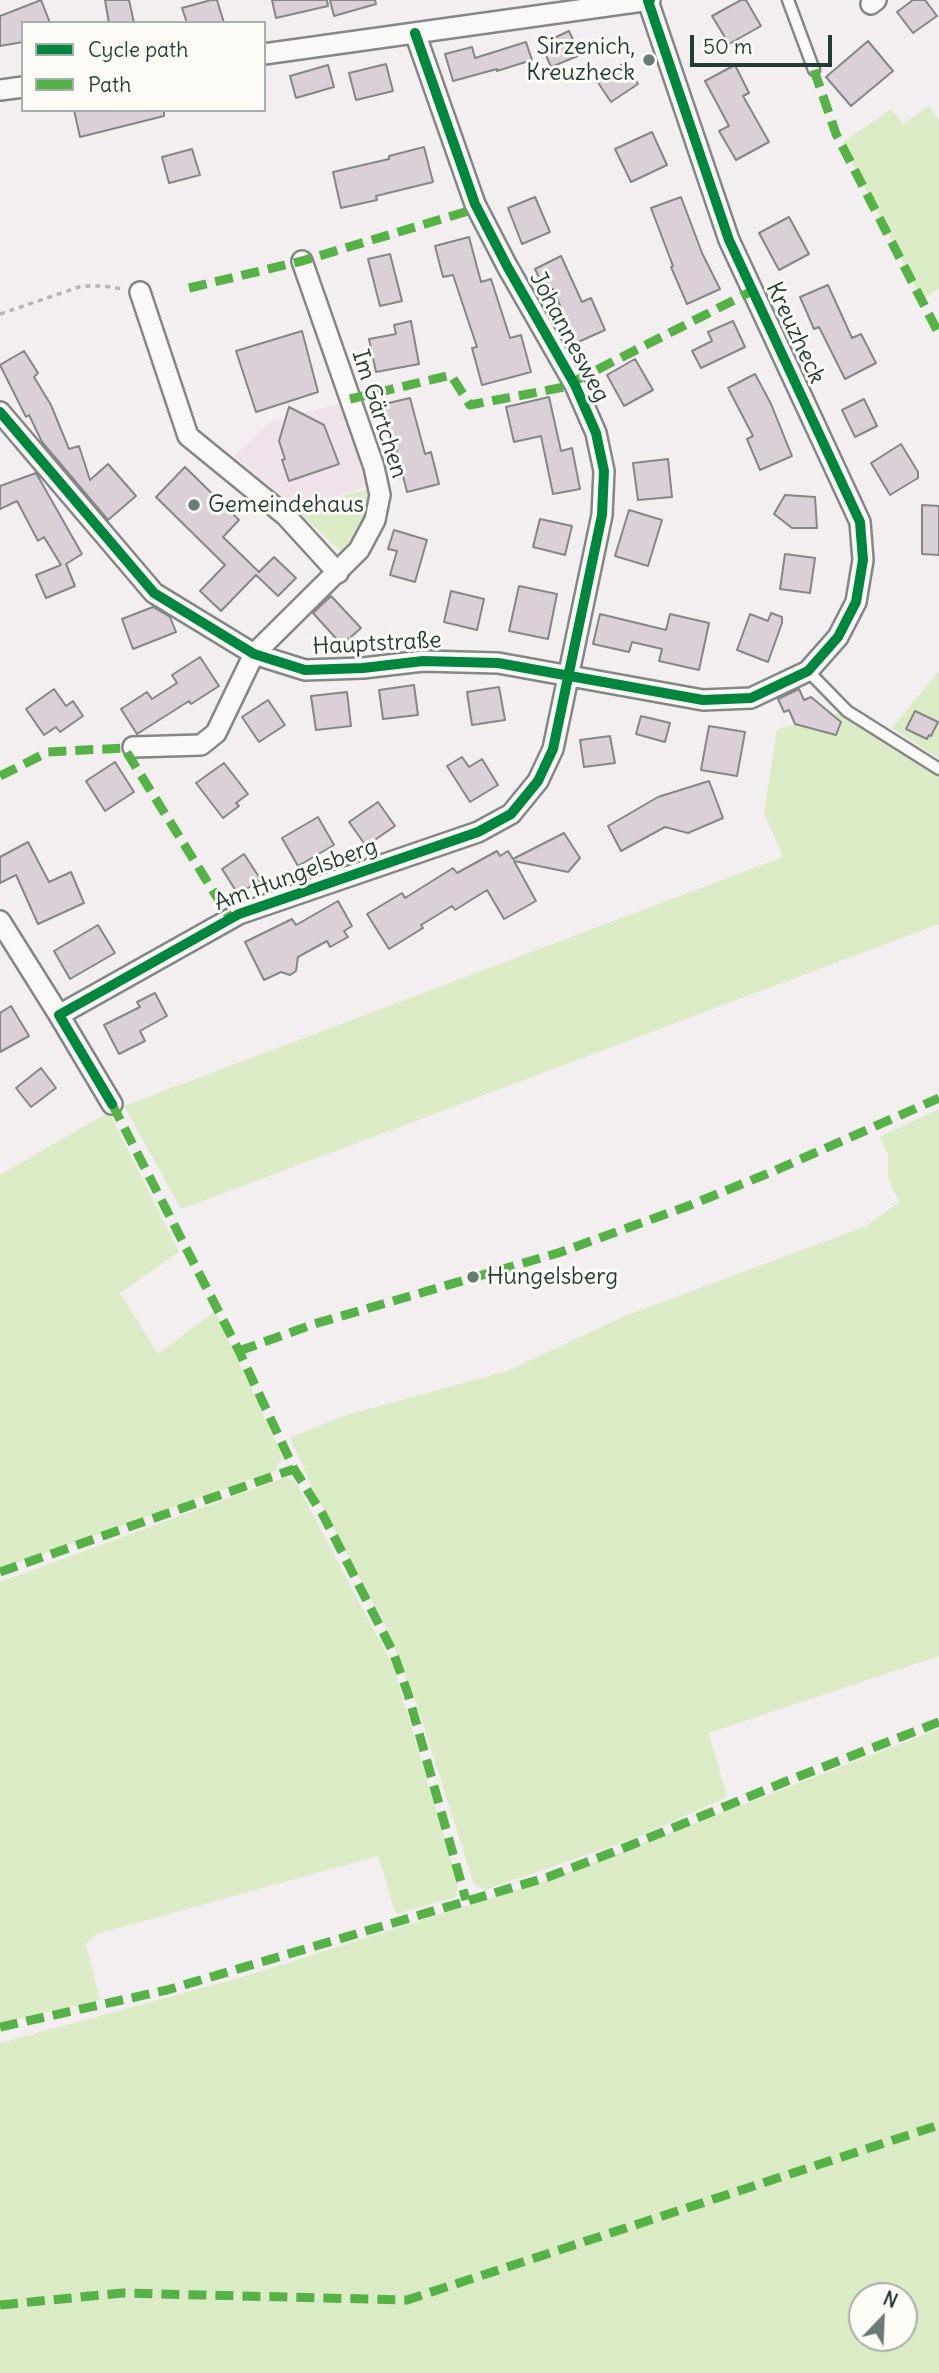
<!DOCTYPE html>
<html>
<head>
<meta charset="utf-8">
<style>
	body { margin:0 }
	#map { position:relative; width:939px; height:2373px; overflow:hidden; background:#f3eef0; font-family:Delius,sans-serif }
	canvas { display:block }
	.legend { position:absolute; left:21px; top:21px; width:245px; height:91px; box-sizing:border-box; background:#fdfcf7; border:2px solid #a4b0a9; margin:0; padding:9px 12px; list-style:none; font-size:21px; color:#1f3d34 }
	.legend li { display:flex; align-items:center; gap:14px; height:35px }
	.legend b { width:35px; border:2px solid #a4b0a9 }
	.north { position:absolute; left:848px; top:2282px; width:70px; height:70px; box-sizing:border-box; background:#fdfcf7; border:2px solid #a4b0a9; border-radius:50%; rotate:23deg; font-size:19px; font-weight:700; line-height:28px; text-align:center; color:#1f3d34 }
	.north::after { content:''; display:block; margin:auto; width:24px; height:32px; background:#697b76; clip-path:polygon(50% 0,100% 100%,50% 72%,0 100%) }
	.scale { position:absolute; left:690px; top:35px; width:142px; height:32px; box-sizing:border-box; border:4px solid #1f3d34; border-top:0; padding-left:9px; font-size:21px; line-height:24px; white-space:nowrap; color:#1f3d34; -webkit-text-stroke:5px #fdfcf7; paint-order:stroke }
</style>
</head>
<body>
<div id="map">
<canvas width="939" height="2373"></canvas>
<ul class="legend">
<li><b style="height:9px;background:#00873e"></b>Cycle path</li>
<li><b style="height:9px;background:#55b346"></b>Path</li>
</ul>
<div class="north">N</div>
<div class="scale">50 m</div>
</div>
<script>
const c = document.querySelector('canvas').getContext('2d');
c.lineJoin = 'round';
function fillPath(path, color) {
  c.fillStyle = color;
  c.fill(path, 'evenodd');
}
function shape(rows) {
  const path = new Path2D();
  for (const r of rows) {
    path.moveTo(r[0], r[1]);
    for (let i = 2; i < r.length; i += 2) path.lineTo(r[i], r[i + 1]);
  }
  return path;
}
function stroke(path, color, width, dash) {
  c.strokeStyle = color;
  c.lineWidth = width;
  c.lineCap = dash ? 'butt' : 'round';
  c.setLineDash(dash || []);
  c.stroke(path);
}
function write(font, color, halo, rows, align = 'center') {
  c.font = font + ' Delius,sans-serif';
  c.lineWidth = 6;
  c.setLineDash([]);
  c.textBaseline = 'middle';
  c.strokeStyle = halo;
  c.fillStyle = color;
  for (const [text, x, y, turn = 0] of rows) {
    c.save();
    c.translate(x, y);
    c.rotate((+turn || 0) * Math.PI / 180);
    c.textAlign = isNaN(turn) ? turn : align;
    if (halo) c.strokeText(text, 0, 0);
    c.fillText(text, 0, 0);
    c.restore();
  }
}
fillPath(shape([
	[347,402,371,485,296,509,234,456,272,421]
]), '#efe2ea');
fillPath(shape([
	[929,106,939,121,939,288,922,300,842,143,891,109,903,124],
	[368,489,369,496,361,528,341,552,296,509],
	[939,671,939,759,892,728],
	[843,712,939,773,939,924,181,1209,124,1106,783,857,764,813,777,729],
	[939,1109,939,1656,709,1733,727,1797,638,1837,485,1890,474,1884,415,1699,385,1625,313,1489,290,1438,343,1416,507,1371,625,1316,866,1226,899,1202,888,1179,888,1154,879,1137],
	[109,1112,179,1252,120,1293,158,1354,215,1311,280,1451,281,1461,275,1471,0,1569,0,1175],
	[286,1477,295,1481,393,1666,458,1883,456,1897,396,1914,378,1856,97,1934,86,1944,100,2000,0,2023,0,1582],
	[939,1729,939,2373,0,2373,0,2043,246,1976,551,1879],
	[862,2296,904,2296,904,2338,862,2338]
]), '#dbebc5');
const building = shape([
	[41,0,50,23,23,23,23,42,0,46,0,16,41,0],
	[105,0,129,0,134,23,109,23,105,0],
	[211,0,217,0,224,23,187,23,182,8,211,0],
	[272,0,327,0,328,6,276,18,272,0],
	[330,0,375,0,376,4,334,16,330,0],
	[741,0,746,0,761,26,729,44,712,16,741,0],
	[913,0,925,0,937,16,913,33,897,12,913,0],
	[569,31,580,55,551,67,541,44,569,31],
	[868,41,893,71,851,106,826,77,868,41],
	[526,42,532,60,497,71,497,69,453,81,445,54,472,47,475,58,526,42],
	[624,63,638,84,611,102,597,81,624,63],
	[386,64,393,91,356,100,349,73,386,64],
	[328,65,334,87,296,98,290,76,328,65],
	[735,65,749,93,743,96,769,142,736,160,719,131,729,126,705,81,735,65],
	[74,110,164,110,164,116,80,137,74,110],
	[652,132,667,165,631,182,615,149,652,132],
	[424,147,433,182,376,196,377,200,341,208,333,172,389,159,389,156,424,147],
	[192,149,200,175,169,183,162,157,192,149],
	[535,197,550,232,522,244,508,208,535,197],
	[681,197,702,253,720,289,687,304,671,267,673,266,651,208,681,197],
	[789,217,809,254,779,270,759,233,789,217],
	[469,237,481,282,491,279,510,338,521,335,531,372,482,385,472,348,477,347,453,275,443,277,435,246,469,237],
	[390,254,402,301,380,306,368,259,390,254],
	[561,256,582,302,591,298,605,330,576,343,553,289,546,292,535,269,561,256],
	[828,285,852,338,861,334,876,363,845,379,819,327,814,329,800,297,828,285],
	[411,321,419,364,376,372,369,339,396,334,394,325,411,321],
	[733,321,745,347,701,368,692,351,712,341,708,332,733,321],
	[302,331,318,392,256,412,236,351,302,331],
	[24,351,38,373,34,377,51,405,69,449,79,446,90,480,108,464,136,496,108,520,42,442,29,415,26,417,0,365,24,351],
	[635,359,653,390,624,406,607,375,635,359],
	[755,374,771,404,792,456,760,470,747,439,753,436,728,388,755,374],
	[549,397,561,451,572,448,580,489,553,494,541,436,514,442,506,407,549,397],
	[410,398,425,454,431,452,439,484,407,492,393,435,388,437,380,405,410,398],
	[864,399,877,426,855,437,842,410,864,399],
	[289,407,324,425,339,464,289,481,282,460,285,459,279,441,289,407],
	[901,444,918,472,918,478,890,495,871,463,901,444],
	[668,459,672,497,638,500,633,463,668,459],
	[185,467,239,520,223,537,259,572,274,557,296,578,278,596,256,575,221,611,200,591,225,565,156,497,185,467],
	[36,473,82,554,66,564,75,586,46,598,36,575,61,565,44,537,38,541,17,501,0,509,0,486,36,473],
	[785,495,815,497,817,528,792,528,774,514,785,495],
	[922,505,939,506,939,555,922,554,922,505],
	[629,510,662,520,648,566,615,556,629,510],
	[540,519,572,526,565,555,533,547,540,519],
	[394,530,427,540,415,582,390,575,397,551,388,549,394,530],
	[785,554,815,558,810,593,780,589,785,554],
	[519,586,557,594,548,639,509,631,519,586],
	[451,591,484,599,477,630,444,622,451,591],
	[331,596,361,628,342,645,313,613,331,596],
	[153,607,170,617,176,632,133,649,122,619,153,607],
	[771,613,782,617,782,623,768,662,737,650,750,614,768,621,771,613],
	[600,614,666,630,670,614,709,623,699,670,659,661,662,649,632,642,629,652,593,644,600,614],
	[200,657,219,686,191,704,189,701,137,734,121,709,147,692,152,699,177,683,172,675,200,657],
	[414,685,418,715,383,719,379,690,414,685],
	[499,687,505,720,472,725,467,692,499,687],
	[54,689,66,706,73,701,83,716,60,732,56,727,44,735,26,709,54,689],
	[799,689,804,700,811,697,841,722,836,735,795,724,789,710,784,712,778,699,799,689],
	[347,692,351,726,316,730,311,696,347,692],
	[268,700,285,725,259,742,242,717,268,700],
	[915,711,938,722,931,736,929,735,927,739,906,729,915,711],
	[641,716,670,723,665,742,636,734,641,716],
	[709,726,745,732,737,776,701,770,709,726],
	[610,736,615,763,584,767,580,740,610,736],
	[462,757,469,767,482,759,498,785,470,802,447,766,462,757],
	[115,762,134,792,105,811,86,781,115,762],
	[224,763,248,794,236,803,239,806,223,818,196,783,224,763],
	[709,781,723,818,688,833,665,827,621,851,608,826,658,797,709,781],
	[378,802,395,826,366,846,349,822,378,802],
	[318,817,334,845,298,866,282,838,318,817],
	[564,833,580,858,568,872,514,861,536,901,504,919,487,890,455,910,452,906,421,925,423,928,389,949,367,914,402,893,405,898,453,868,457,873,497,851,500,856,508,851,513,859,564,833],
	[28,842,49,882,71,872,84,903,38,924,16,875,0,883,0,857,28,842],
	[244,854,261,880,238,894,222,869,244,854],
	[338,901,352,926,344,931,348,937,330,947,327,941,298,957,296,971,290,975,281,972,264,980,245,942,292,919,296,925,338,901],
	[98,925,115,953,70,979,54,951,98,925],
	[155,993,167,1016,140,1031,145,1041,119,1054,104,1025,140,1007,137,1002,155,993],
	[11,1006,29,1036,0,1052,0,1013,11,1006],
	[41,1068,56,1088,31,1107,16,1088,41,1068]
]);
fillPath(building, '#dbd0d8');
stroke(building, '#848786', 2);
const lane = shape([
	[788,0,814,70],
	[808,671,847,711,939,769]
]);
const street = shape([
	[871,4,876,0],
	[264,54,650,0],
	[0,90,23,87],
	[140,292,188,436,286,516,338,573],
	[0,412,154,593,254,654,305,670,363,668,423,661,498,663,703,700,751,698,808,671,838,637,856,602,863,560,860,522,729,240,648,1],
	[133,747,201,745,216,733,254,654,359,550,375,520,380,495,374,467,302,261],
	[0,921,59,1015],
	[112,1104,59,1015,239,914,478,832,511,814,538,781,553,749,602,515,604,471,596,433,575,385,507,266,475,204,415,33]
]);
stroke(lane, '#848786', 15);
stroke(street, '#848786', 24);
stroke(shape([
	[0,314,82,286,103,286,123,289]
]), '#b3b6b4', 3.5, [5, 5]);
stroke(lane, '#faf9f8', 10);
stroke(street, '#faf9f8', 19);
stroke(shape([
	[814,70,836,134,939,334],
	[189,288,302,261,465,212,475,204],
	[573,382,752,291],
	[350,399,451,375,470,405,575,385],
	[0,776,48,752,124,748,230,918],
	[112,1104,239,1351,294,1469,323,1515,393,1652,408,1694,466,1900],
	[239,1351,314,1324,558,1253,688,1206,774,1171,939,1098],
	[0,1572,294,1469],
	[0,2027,167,1990,548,1877,629,1846,787,1781,939,1722],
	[0,2305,122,2293,407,2300,939,2125]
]), '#55b346', 9, [18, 9]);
stroke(shape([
	[0,412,154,593,254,654,305,670,363,668,423,661,498,663,703,700,751,698,808,671,838,637,856,602,863,560,860,522,729,240,648,1,650,0],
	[112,1104,59,1015,239,914,478,832,511,814,538,781,553,749,602,515,604,471,596,433,575,385,507,266,475,204,415,33]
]), '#00873e', 10);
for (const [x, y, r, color] of [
	[649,60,7,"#697b76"],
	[194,505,7,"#697b76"],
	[473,1277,7,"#697b76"]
]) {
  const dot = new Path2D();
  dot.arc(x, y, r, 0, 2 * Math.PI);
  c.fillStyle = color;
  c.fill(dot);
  stroke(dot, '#fdfcf7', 2.5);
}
write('23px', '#1f3d34', '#fdfcf7', [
	["Sirzenich,",635,47,"right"],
	["Kreuzheck",635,73,"right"],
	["Gemeindehaus",208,505],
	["Hungelsberg",487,1277]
], 'left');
write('23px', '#1f3d34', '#fdfcf7', [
	["Kreuzheck",795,333,65],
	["Johannesweg",569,337,62],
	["Im Gärtchen",379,414,72],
	["Hauptstraße",377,644,-3],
	["Am Hungelsberg",296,875,-20]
]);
</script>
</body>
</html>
